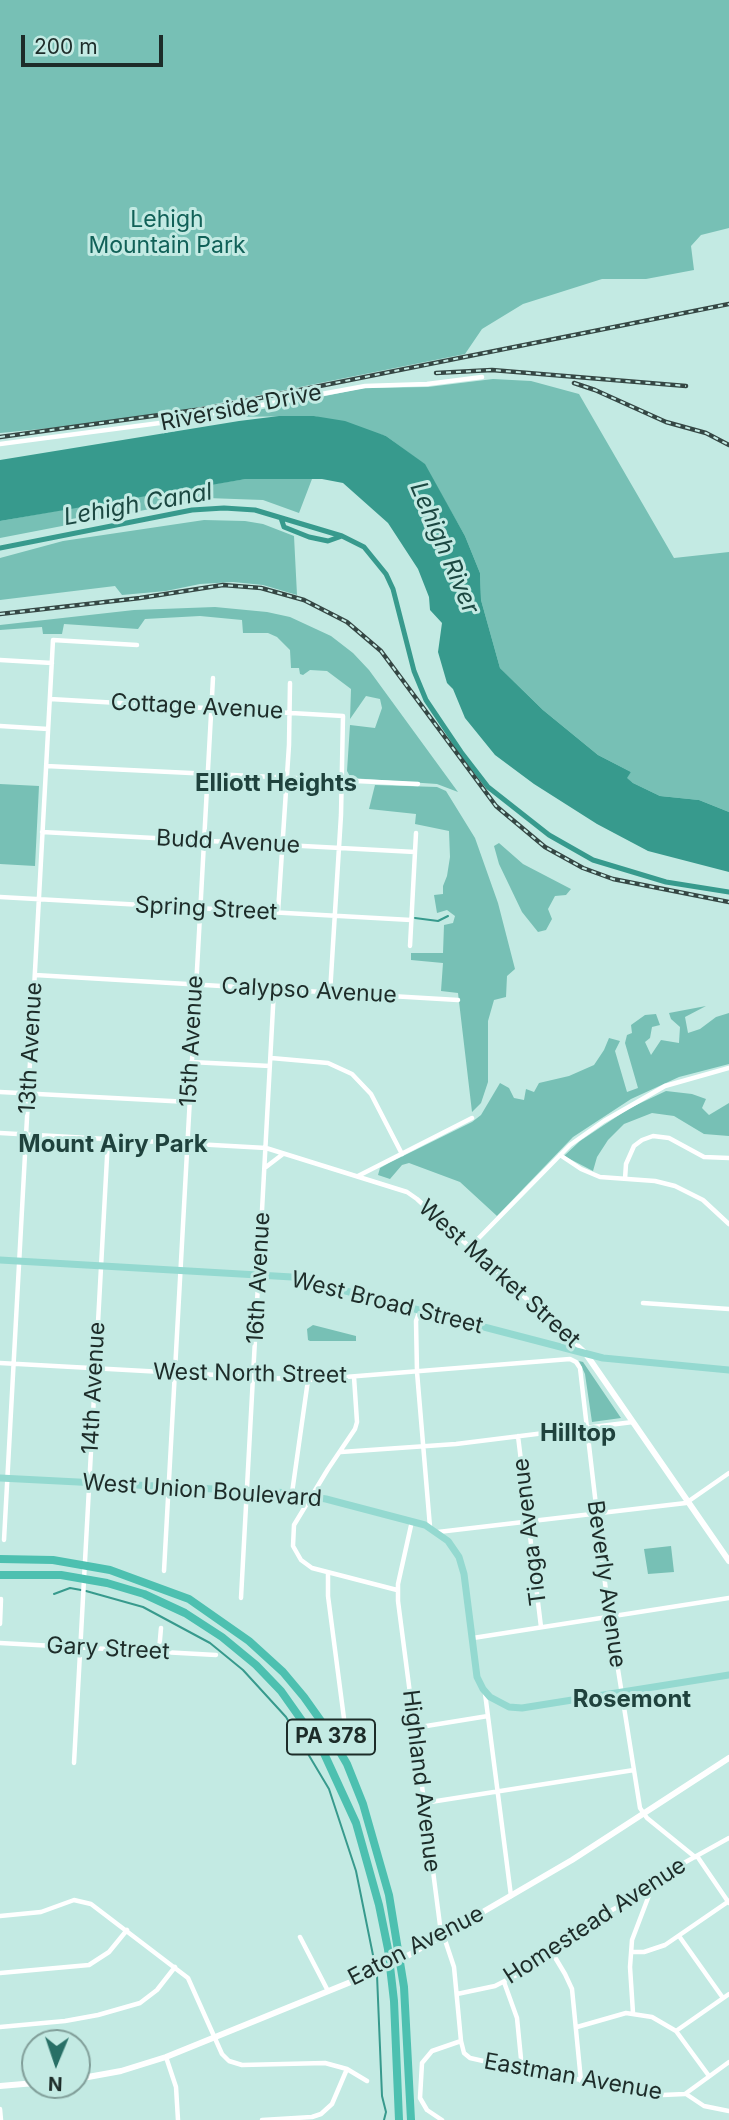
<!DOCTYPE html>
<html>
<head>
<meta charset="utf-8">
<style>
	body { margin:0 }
	#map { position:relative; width:729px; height:2120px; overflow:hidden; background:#c3eae3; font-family:Inter,sans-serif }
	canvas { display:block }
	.north { position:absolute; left:21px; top:2029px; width:70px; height:70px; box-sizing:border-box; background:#c3eae3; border:2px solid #819e99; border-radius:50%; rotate:182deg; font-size:19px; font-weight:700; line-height:28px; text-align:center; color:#1d2c29 }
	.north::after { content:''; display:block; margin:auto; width:24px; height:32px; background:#286f66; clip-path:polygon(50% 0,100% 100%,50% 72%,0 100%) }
	.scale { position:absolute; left:21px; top:35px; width:142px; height:32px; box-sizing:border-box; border:4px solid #1d2c29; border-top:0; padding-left:9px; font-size:21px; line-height:24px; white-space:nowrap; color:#1d2c29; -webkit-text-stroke:5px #c3eae3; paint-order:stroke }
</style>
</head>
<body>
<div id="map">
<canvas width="729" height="2120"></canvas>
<div class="north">N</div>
<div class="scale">200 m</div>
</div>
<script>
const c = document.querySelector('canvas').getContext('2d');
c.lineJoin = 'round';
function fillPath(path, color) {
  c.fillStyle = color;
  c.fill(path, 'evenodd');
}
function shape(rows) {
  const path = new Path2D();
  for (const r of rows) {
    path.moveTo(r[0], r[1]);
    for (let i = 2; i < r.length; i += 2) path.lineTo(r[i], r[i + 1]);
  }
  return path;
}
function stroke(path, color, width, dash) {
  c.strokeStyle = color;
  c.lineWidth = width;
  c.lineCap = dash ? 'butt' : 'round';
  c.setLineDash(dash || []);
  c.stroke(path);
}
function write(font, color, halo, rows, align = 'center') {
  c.font = font + ' Inter,sans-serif';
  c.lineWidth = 6;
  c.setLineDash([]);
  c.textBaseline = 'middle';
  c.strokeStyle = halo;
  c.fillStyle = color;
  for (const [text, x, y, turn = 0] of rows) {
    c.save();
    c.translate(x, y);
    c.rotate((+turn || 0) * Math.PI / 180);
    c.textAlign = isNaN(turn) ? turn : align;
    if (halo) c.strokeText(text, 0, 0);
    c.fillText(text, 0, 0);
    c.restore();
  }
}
fillPath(shape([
	[0,0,729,0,729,228,701,235,691,246,694,270,646,279,602,279,523,304,482,329,465,354,180,411,92,424,0,433],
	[493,379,531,381,579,394,674,558,729,552,729,812,699,800,660,796,633,783,626,778,631,772,598,755,543,710,500,668,481,600,480,573,465,536,424,464,386,436,314,416,224,417,364,388,428,387],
	[282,478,312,479,299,513,263,500,207,498,0,538,0,521,161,492,246,479],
	[204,520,245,521,263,524,294,536,297,595,263,585,233,582,200,584,166,591,122,595,115,586,0,600,0,558,63,541],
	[215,607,267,612,290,617,331,636,353,653,369,670,458,792,437,784,351,778,347,771,350,725,375,728,382,708,380,699,366,696,350,719,351,689,327,671,310,670,303,675,300,674,299,668,291,668,290,650,277,637,268,633,243,633,242,620,200,616,145,619,138,629,64,624,62,634,43,634,42,627,0,630,0,625,134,610],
	[0,784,39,786,35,866,0,864],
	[375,785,437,787,446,791,475,838,498,903,515,969,507,976,506,997,494,1000,488,1021,488,1082,481,1103,472,1112,458,993,441,991,443,963,411,960,411,953,443,953,444,925,453,923,455,916,447,910,437,913,434,895,443,894,443,886,447,876,450,857,449,831,415,824,416,814,369,809],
	[499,843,523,864,571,889,566,895,555,896,548,909,552,919,546,930,538,932,522,912,499,864,494,846],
	[706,1006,685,1017,688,1033,700,1029,716,1017,729,1013,729,1064,679,1077,631,1099,573,1137,497,1216,460,1182,409,1163,402,1165,390,1179,378,1175,380,1168,389,1163,472,1122,481,1115,500,1083,509,1088,514,1098,524,1100,526,1089,534,1092,539,1083,569,1076,594,1065,604,1050,609,1038,620,1041,615,1051,627,1092,638,1088,625,1043,627,1035,632,1033,631,1025,645,1015,656,1014,660,1025,652,1027,650,1038,645,1042,651,1055,661,1040,679,1043,680,1027,671,1019,669,1013],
	[666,1091,692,1094,706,1099,702,1108,709,1115,729,1103,729,1136,704,1134,674,1116,652,1113,624,1124,608,1140,597,1157,593,1171,564,1156,580,1141,604,1125,630,1108],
	[313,1325,356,1336,356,1341,310,1341,308,1340,307,1329],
	[579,1361,583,1362,621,1418,592,1422,585,1374],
	[671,1546,674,1572,648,1574,644,1549]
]), '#77c0b5');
fillPath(shape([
	[279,416,314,416,345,421,386,436,425,464,465,536,480,573,481,600,500,668,543,710,598,755,631,772,627,778,633,783,660,796,699,800,729,812,729,872,648,851,597,824,534,784,495,755,465,718,453,689,447,683,438,652,442,623,430,610,429,597,418,569,388,523,343,483,322,479,246,479,0,521,0,460,239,421]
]), '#379a8d');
stroke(shape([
	[415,918,438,921,448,916],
	[86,1591,143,1607,210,1643,243,1670,286,1717,329,1789,356,1871,376,1970],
	[54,1594,70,1588,81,1590],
	[377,1975,382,2096,386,2112,384,2120]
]), '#379a8d', 2);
stroke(shape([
	[281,518,284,527,309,537,328,541,342,536],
	[0,548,192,510,224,508,255,510,342,536,364,547,386,574,393,589,414,671,426,700,461,752,488,787,549,835,593,860,666,882,729,892]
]), '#379a8d', 5);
stroke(shape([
	[0,444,175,421,365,386,427,384,482,377],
	[0,660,52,663],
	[50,699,343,716,341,815,330,993],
	[0,726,48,729],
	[46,766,418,784],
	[42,832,415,852],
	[0,897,411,920],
	[278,912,289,745,290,683],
	[410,946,416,833],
	[35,975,458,1000],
	[271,1058,328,1063,352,1074,371,1094,402,1154],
	[191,1062,270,1066],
	[0,1092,189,1102],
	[0,1133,266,1148,407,1192,417,1199,585,1352],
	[560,1155,581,1169,600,1177,655,1181,675,1186,703,1200,729,1224],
	[266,1167,283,1154],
	[358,1176,472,1118],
	[625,1179,626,1164,634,1146,642,1140,653,1136,669,1138,704,1157,729,1158],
	[470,1247,570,1145,604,1121,665,1086,729,1068],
	[643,1303,729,1309],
	[420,1310,416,1321,417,1372,430,1527],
	[0,1363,308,1380,570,1359,576,1362,580,1368,607,1600,640,1808,647,1818,695,1857],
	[354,1377,357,1422,355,1429,328,1469,294,1525,293,1546,301,1560,312,1568,397,1590],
	[518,1436,541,1627],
	[341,1452,456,1444,633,1422],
	[292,1493,308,1380],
	[412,1521,398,1584,398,1601,440,1925,454,1967,461,2041,464,2053,470,2058,501,2065,662,2095,685,2094,729,2062],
	[438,1532,686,1503,729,1473],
	[4,1540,53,640,137,645],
	[164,1571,213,678],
	[328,1573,328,1596,346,1734],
	[241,1598,274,989],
	[0,1624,1,1599],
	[473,1638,729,1598],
	[0,1643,216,1655],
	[159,1651,161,1628],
	[485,1693,511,1896],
	[414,1728,488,1716],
	[74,1763,108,1139],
	[424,1803,634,1770],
	[697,1856,729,1903],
	[0,1916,41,1912,74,1900,91,1904,188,1978,222,2054,229,2061,242,2065,325,2063,347,2069,367,2081],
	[679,1936,723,1998],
	[300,1937,328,1991],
	[631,1952,644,1952,665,1945,729,1901],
	[553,1954,565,1974,572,1989,581,2081],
	[0,1973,89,1965,109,1952,127,1930],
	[504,1982,517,2018,522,2069],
	[457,1994,495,1986,544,1961,591,1921,652,1889,682,1864,729,1838],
	[633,2013,630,1967,632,1940,651,1890],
	[0,2027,65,2021,98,2015,140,2003,157,1990,175,1967],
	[577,2027,626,2013,652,2017,676,2031,709,2076],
	[676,2031,729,1994],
	[166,2057,176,2087,178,2120],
	[686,2094,704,2106,729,2111],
	[0,2109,1,2120],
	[262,2120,312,2117,321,2114,332,2104,347,2069],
	[442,2120,427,2110,420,2098,422,2063,432,2051,461,2041]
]), '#fff', 4.5);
stroke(shape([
	[586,1354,729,1561],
	[77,2079,121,2071,166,2057,368,1975,409,1955,572,1860,729,1758],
	[0,2086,35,2083]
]), '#fff', 6);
stroke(shape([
	[0,1260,292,1277,603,1358,729,1370],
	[0,1478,292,1493,326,1499,425,1525,448,1541,459,1557,464,1574,477,1677,483,1689,490,1697,509,1707,522,1708,729,1675]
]), '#94d9d0', 7);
stroke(shape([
	[0,1559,53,1560,110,1570,189,1599,249,1641,283,1672,304,1697,326,1728,347,1764,363,1804,389,1895,404,1987,411,2120],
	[0,1575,61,1575,107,1583,144,1594,185,1613,222,1637,256,1665,281,1691,322,1749,356,1823,379,1905,388,1949,394,2001,399,2120]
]), '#4dc0b0', 8);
const rail = shape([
	[436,373,492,370,686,386],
	[574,383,595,390,666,422,706,433,729,445],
	[0,437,210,408,729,304],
	[0,614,140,598,223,585,261,588,304,600,347,622,381,651,496,806,545,847,583,868,613,879,729,902]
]);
stroke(rail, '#354744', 4.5);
stroke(rail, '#c3eae3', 2, [5]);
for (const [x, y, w] of [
	[331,1737,88]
]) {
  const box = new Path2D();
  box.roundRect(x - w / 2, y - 17.5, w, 35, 5);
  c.fillStyle = '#c3eae3';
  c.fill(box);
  stroke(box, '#1d2c29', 2);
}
write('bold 21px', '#1d2c29', null, [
	["PA 378",331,1737]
]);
write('23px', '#116158', '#c3eae3', [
	["Lehigh",167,220],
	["Mountain Park",167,246]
]);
write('23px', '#1d2c29', '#c3eae3', [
	["Riverside Drive",241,408,-11],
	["Cottage Avenue",197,707,3],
	["Budd Avenue",228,842,3],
	["Spring Street",206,909,3],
	["Calypso Avenue",309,991,3],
	["15th Avenue",192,1041,-87],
	["13th Avenue",31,1048,-87],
	["West Market Street",499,1274,42],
	["16th Avenue",259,1278,-87],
	["West Broad Street",387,1303,14],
	["West North Street",250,1374,1],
	["14th Avenue",94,1388,-87],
	["West Union Boulevard",202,1491,4],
	["Tioga Avenue",530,1532,-97],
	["Beverly Avenue",606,1584,82],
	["Gary Street",108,1649,3],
	["Highland Avenue",421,1781,83],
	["Homestead Avenue",595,1921,-33],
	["Eaton Avenue",416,1946,-27],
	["Eastman Avenue",573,2077,10]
]);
write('italic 24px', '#1c4842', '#c3eae3', [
	["Lehigh Canal",138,505,-10],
	["Lehigh River",444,548,67]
]);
write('bold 24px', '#1f423d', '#c3eae3', [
	["Elliott Heights",276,784],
	["Mount Airy Park",113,1145],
	["Hilltop",578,1434],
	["Rosemont",632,1700]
]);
</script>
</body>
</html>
